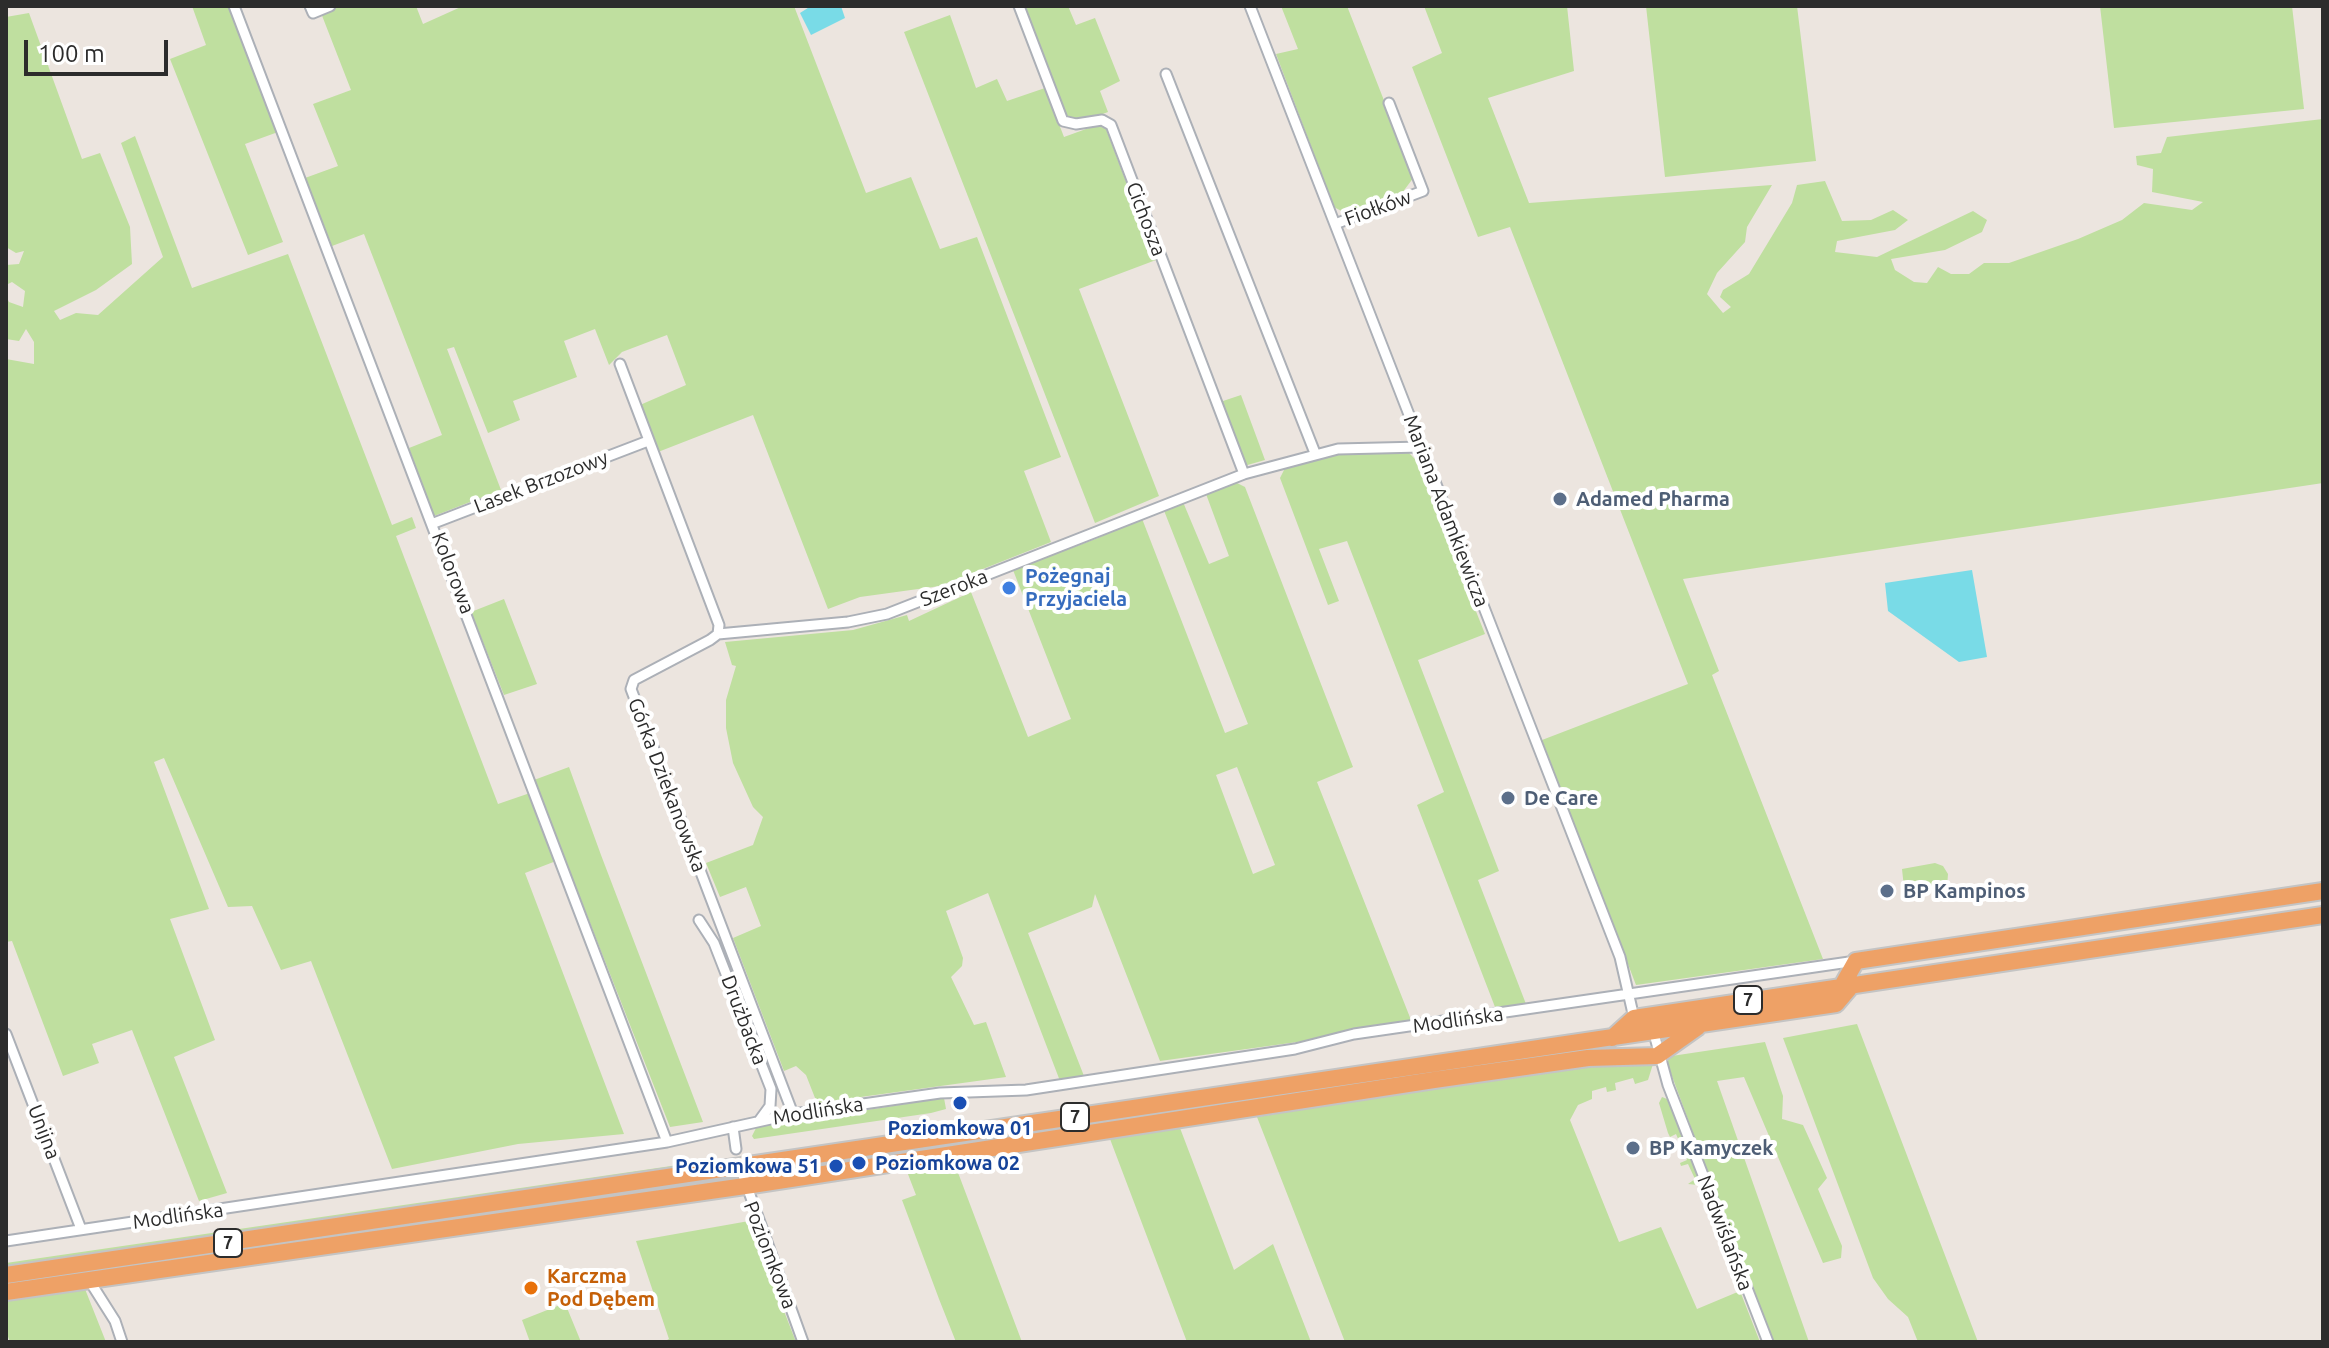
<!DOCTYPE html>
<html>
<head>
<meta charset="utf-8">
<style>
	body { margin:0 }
	#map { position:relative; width:2329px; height:1348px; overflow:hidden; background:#ece5df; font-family:Ubuntu,sans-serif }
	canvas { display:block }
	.frame { position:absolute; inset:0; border:8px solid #2c2c2c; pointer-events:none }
	.scale { position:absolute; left:24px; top:40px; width:144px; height:36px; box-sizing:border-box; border:4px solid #2c2c2c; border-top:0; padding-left:10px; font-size:24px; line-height:28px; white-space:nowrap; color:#2c2c2c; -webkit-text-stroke:6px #fff; paint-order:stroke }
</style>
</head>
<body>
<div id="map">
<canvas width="2329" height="1348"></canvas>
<div class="frame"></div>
<div class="scale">100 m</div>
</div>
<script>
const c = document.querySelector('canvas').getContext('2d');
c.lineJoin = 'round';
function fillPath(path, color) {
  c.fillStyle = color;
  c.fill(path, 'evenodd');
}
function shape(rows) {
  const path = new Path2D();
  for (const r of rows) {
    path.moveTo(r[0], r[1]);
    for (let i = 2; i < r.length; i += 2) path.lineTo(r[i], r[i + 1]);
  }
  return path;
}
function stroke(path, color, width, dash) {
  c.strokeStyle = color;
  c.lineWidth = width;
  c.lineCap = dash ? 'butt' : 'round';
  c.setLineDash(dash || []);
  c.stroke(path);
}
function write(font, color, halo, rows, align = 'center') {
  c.font = font + ' Ubuntu,sans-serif';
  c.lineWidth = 8;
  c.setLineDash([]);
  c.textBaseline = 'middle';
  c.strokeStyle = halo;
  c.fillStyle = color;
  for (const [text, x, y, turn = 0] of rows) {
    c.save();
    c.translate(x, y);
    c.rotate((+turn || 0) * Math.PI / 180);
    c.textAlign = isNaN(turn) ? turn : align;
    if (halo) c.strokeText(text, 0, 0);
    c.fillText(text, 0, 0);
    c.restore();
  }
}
fillPath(shape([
	[192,6,229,6,278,132,245,144,283,242,248,255,170,59,206,45],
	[339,6,416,6,423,24,463,6,794,6,866,193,911,177,940,249,977,237,1061,457,1024,471,1051,542,940,586,860,597,828,609,753,415,658,452,640,405,686,385,667,335,622,352,609,365,595,329,564,341,577,377,513,401,520,420,488,433,454,347,447,349,501,490,434,516,409,448,442,435,364,234,332,246,305,178,338,166,313,104,351,90,321,13],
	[1024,6,1068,6,1076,25,1095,18,1120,81,1100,91,1108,112,1076,124,1067,120],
	[1281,6,1347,6,1414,177,1402,193,1345,213,1334,207,1276,54,1298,49],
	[1424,6,1567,6,1574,71,1488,98,1529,203,1772,185,1747,227,1745,242,1717,273,1707,294,1723,313,1731,307,1720,297,1723,290,1749,274,1792,203,1797,185,1825,181,1842,221,1871,220,1893,210,1908,220,1895,230,1837,241,1835,252,1877,257,1973,211,1987,220,1982,232,1945,250,1891,259,1895,270,1914,282,1927,283,1938,267,1951,274,1969,274,1984,263,2009,263,2078,239,2122,220,2144,203,2192,210,2203,202,2152,192,2153,169,2137,165,2136,156,2161,153,2167,137,2323,119,2323,483,1683,579,1719,671,1712,675,1823,959,1636,985,1542,740,1688,684,1510,227,1478,237,1412,67,1442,53],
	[1646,6,1797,6,1816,161,1665,177],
	[2100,6,2292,6,2304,109,2114,128],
	[29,13,82,159,100,153,130,227,132,264,96,290,54,311,60,320,76,313,98,315,163,257,121,143,135,136,192,288,288,254,392,525,412,517,416,528,396,536,498,804,530,793,556,861,525,873,624,1134,518,1144,392,1169,311,961,281,970,252,906,228,907,164,758,154,762,209,909,170,919,215,1040,174,1057,227,1193,199,1201,132,1030,92,1044,99,1063,63,1076,12,941,6,942,6,359,34,364,34,342,26,329,19,341,6,339,6,296,9,302,23,307,25,291,12,282,6,285,6,265,19,264,24,251,16,253,6,247,6,17],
	[950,15,976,88,997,79,1007,101,1045,88,1064,137,1097,125,1106,129,1156,260,1079,289,1159,496,1095,523,904,32],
	[1241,395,1265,460,1244,466,1220,402],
	[1394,450,1409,453,1416,460,1485,634,1418,660,1499,871,1478,880,1526,1004,1495,1007,1417,805,1444,792,1347,541,1319,549,1339,601,1328,605,1280,478,1285,468,1340,454],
	[1237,483,1245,487,1353,767,1317,782,1411,1020,1352,1029,1319,1039,1160,1061,1095,894,1092,907,1028,933,1084,1076,1060,1081,988,893,946,911,963,958,962,966,951,977,974,1025,986,1022,1006,1077,817,1103,806,1075,796,1066,784,1071,733,938,761,926,746,887,720,897,706,863,753,845,763,817,753,807,733,763,726,728,726,700,736,666,732,665,725,642,853,630,907,615,909,621,971,592,1028,737,1071,719,1013,570,1098,538,1141,516,1225,733,1248,724,1163,508,1183,502,1209,564,1229,556,1206,494],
	[1237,767,1275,865,1253,874,1216,775],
	[504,599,537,684,504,695,471,612],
	[569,767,601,855,703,1122,670,1127,534,780],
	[1935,863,1943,866,1948,874,1947,887,1905,897,1902,869],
	[1857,1024,1978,1342,1918,1342,1908,1317,1888,1299,1873,1278,1783,1038],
	[1765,1042,1783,1096,1782,1119,1803,1125,1827,1178,1818,1189,1842,1246,1841,1258,1823,1263,1744,1077,1717,1081,1809,1342,1770,1342,1665,1057],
	[1595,1061,1653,1064,1648,1080,1635,1084,1633,1078,1615,1083,1616,1090,1607,1092,1606,1087,1592,1091,1592,1099,1578,1105,1570,1120,1619,1242,1661,1227,1697,1309,1740,1291,1760,1342,1345,1342,1257,1117],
	[1662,1097,1667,1099,1699,1176,1698,1185,1688,1184,1695,1179,1688,1164,1681,1166,1680,1163,1687,1160,1676,1134,1670,1137,1668,1133,1659,1103],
	[944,1098,946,1109,931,1113,754,1139,752,1136,758,1124,783,1123],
	[1180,1128,1234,1270,1273,1244,1311,1342,1187,1342,1110,1139],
	[719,1159,735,1160,6,1270,6,1263],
	[954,1162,1022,1342,956,1342,939,1299,902,1200,916,1195,906,1169],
	[729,1177,731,1180,6,1288,6,1283],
	[749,1221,796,1342,663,1342,669,1339,636,1241],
	[85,1289,106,1342,10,1342,6,1331,6,1301],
	[565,1303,581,1342,530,1342,522,1320]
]), '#bfdf9f');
fillPath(shape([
	[811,6,841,6,845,18,811,35,800,13],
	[1972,570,1987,657,1959,662,1888,611,1885,583]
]), '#79dbe7');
const minor = shape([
	[234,6,667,1142],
	[310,6,313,13,330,6],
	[1019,6,1063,121,1076,124,1102,120,1111,125,1244,474],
	[1250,6,1620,957,1634,1018],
	[1166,74,1315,453],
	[1335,224,1423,191,1389,103],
	[620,364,719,625,718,634,710,640,634,680,631,689,793,1114],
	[434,523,648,441],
	[718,634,848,622,887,614,1244,474,1338,449,1421,447],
	[699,920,714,943,771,1089,770,1106,759,1121],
	[1653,1030,1668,1085,1768,1342],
	[6,1034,81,1229],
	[733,1127,736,1149],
	[740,1167,803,1342],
	[6,1241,667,1142,793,1114,940,1093,1026,1090,1295,1049,1354,1034,1856,961],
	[89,1280,115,1321,122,1342]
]);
const trunk = shape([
	[1842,986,1856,961,2323,891],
	[1612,1038,1634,1018,2323,915],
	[6,1275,1836,1004,1853,984],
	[6,1292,752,1185,1434,1080,1588,1058,1657,1056,1698,1027]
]);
stroke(minor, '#acb0b7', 13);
stroke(trunk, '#c4c4c4', 20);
stroke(minor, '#fff', 9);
stroke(trunk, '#eea166', 16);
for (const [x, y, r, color] of [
	[1560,499,8,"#5c6f8a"],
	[1009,588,8,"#3f7fe0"],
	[1508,798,8,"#5c6f8a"],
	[1887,891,8,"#5c6f8a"],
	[960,1103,8,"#1a4fb4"],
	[1633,1148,8,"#5c6f8a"],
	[859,1163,8,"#1a4fb4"],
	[836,1166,8,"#1a4fb4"],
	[531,1288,8,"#e8710a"]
]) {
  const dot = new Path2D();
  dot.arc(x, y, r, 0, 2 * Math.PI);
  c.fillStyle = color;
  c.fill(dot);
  stroke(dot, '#fff', 3);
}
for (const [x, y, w] of [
	[1748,1000,28],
	[1075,1117,28],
	[228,1243,28]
]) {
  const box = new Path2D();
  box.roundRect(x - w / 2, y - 14, w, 28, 6);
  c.fillStyle = '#fff';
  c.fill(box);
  stroke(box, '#2c2c2c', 2);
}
write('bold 18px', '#2c2c2c', null, [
	["7",1748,1000],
	["7",1075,1117],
	["7",228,1243]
]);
write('20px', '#2c2c2c', '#fff', [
	["Fiołków",1378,208,-20],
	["Cichosza",1146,219,69],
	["Lasek Brzozowy",541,482,-21],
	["Mariana Adamkiewicza",1446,511,69],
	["Kolorowa",453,573,69],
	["Szeroka",954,588,-21],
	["Górka Dziekanowska",667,785,69],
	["Drużbacka",744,1020,69],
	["Modlińska",1458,1020,-8],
	["Modlińska",818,1111,-9],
	["Unijna",44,1132,69],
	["Modlińska",178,1216,-8],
	["Nadwiślańska",1725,1233,69],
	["Poziomkowa",770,1255,69]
]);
write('bold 20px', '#4e5e75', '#fff', [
	["Adamed Pharma",1576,499],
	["De Care",1524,798],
	["BP Kampinos",1903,891],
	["BP Kamyczek",1649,1148]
], 'left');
write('bold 20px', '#366cbe', '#fff', [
	["Pożegnaj",1025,576],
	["Przyjaciela",1025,599]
], 'left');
write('bold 20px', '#164399', '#fff', [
	["Poziomkowa 01",960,1128],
	["Poziomkowa 02",875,1163,"left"],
	["Poziomkowa 51",820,1166,"right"]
]);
write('bold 20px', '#c56008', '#fff', [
	["Karczma",547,1276],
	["Pod Dębem",547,1299]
], 'left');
</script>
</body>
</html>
